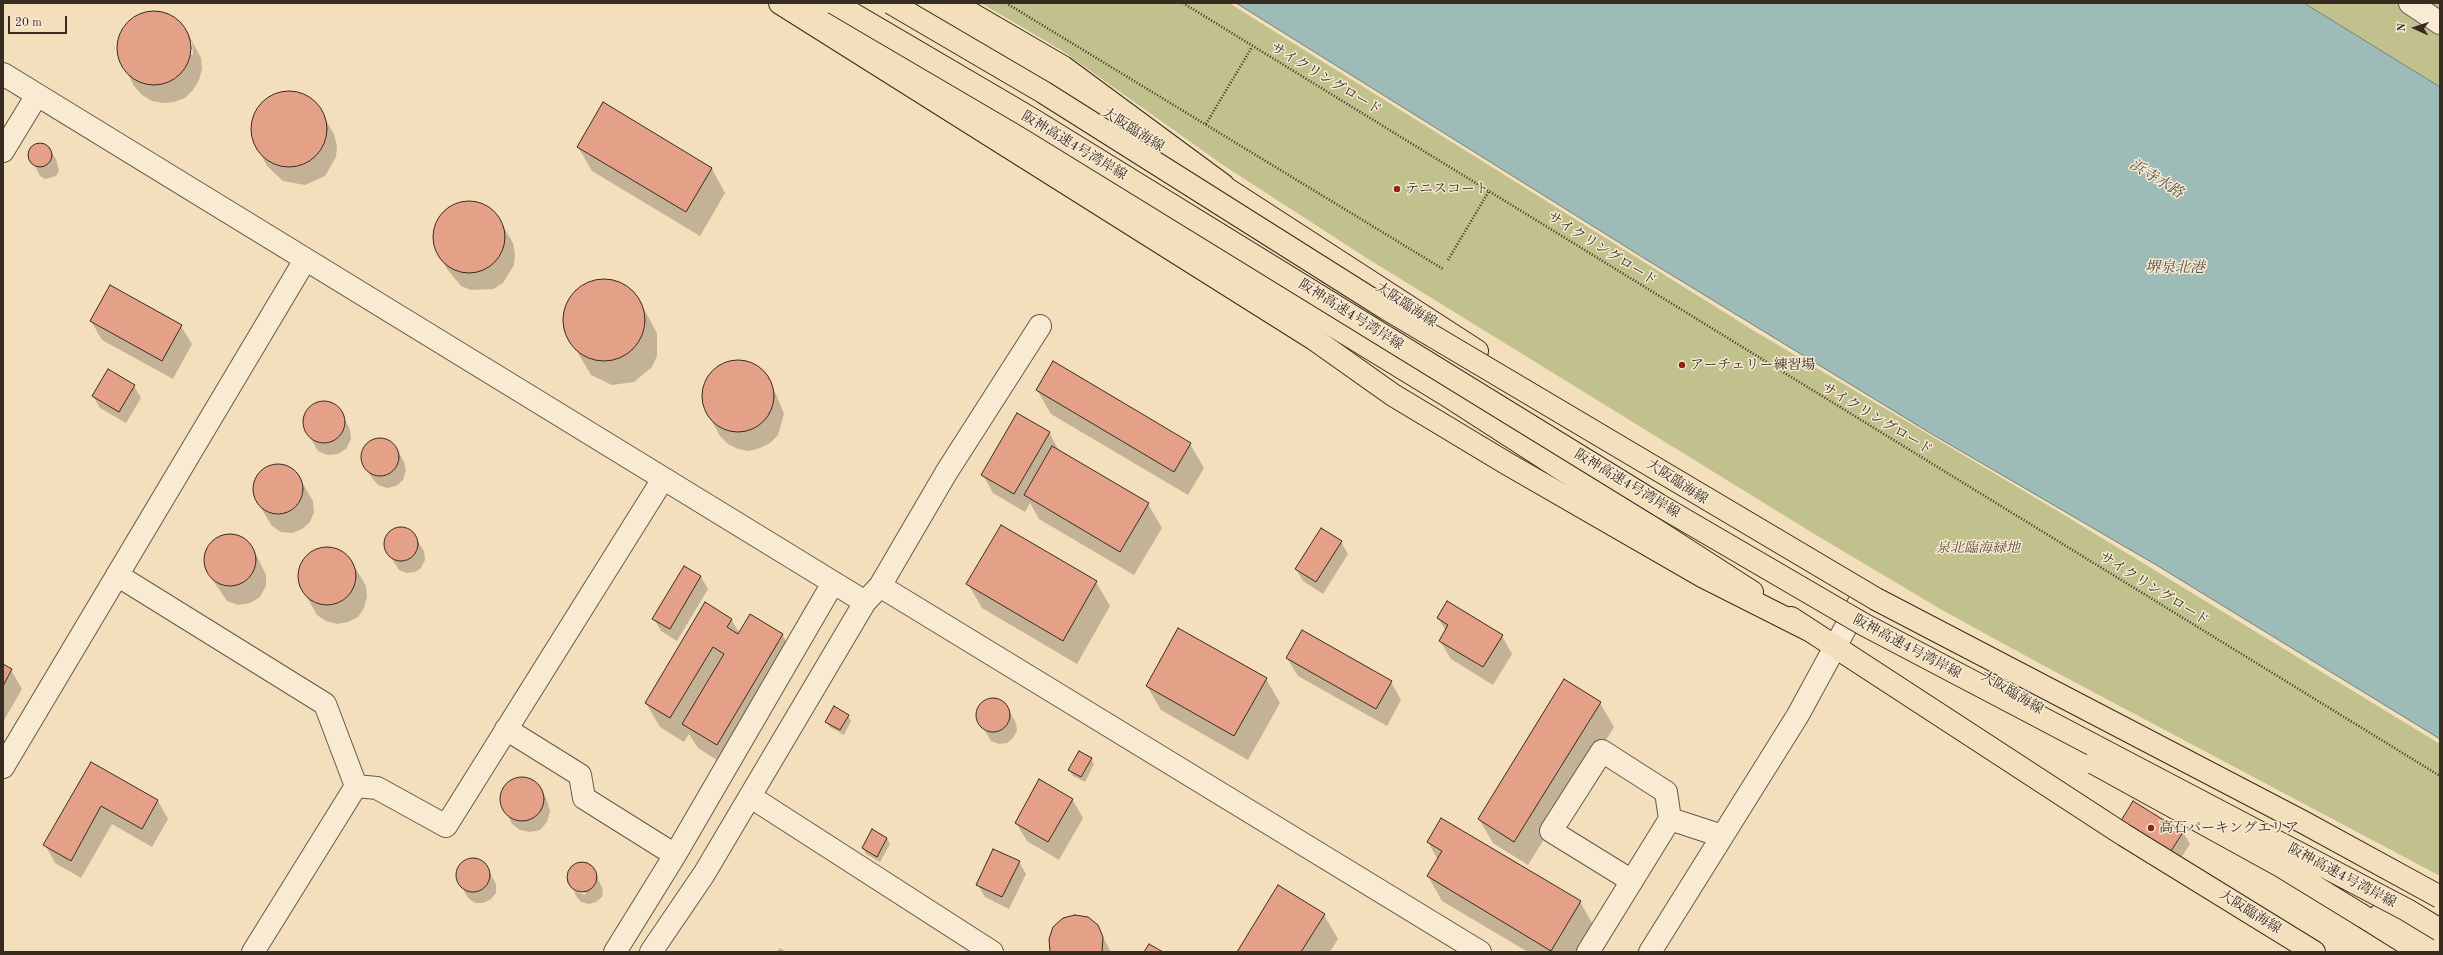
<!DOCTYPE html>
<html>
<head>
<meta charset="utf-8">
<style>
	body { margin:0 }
	#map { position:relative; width:2443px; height:955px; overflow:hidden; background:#f4dfbc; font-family:"Old Standard TT",serif }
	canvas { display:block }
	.frame { position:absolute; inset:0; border:4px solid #372c21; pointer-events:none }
	.north { position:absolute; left:2395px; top:8px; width:40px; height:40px; -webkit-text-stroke:3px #f8ead3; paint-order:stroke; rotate:273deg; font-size:11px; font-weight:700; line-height:16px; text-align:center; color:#372c21 }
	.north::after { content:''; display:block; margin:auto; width:14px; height:18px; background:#372c21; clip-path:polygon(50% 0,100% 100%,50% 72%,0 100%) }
	.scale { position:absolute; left:8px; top:16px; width:59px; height:18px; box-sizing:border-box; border:2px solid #372c21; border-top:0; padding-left:5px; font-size:12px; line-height:14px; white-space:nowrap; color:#372c21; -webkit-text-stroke:3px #f8ead3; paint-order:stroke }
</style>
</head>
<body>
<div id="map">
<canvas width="2443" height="955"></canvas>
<div class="frame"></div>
<div class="north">N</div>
<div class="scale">20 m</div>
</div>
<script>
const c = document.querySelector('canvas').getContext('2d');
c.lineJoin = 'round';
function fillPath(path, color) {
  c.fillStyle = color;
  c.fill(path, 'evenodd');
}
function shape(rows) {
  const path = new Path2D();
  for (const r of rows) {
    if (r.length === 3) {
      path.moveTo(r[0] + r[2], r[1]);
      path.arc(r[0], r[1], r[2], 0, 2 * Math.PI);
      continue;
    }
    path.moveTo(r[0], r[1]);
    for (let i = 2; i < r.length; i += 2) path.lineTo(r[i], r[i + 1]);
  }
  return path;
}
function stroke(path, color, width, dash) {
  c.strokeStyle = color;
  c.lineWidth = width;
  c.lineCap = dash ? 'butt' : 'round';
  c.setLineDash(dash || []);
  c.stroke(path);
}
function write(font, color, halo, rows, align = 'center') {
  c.font = font + ' "Old Standard TT","Noto Serif JP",serif';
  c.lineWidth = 3;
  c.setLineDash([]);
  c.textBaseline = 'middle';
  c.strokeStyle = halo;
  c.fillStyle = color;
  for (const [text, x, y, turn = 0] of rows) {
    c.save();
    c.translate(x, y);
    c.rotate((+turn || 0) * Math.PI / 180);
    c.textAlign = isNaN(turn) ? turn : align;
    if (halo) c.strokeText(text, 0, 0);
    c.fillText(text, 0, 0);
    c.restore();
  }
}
fillPath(shape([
	[981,3,1229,3,1756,332,2056,510,2440,744,2440,876,2048,668,1942,610,1816,535,1365,257,1223,165,1061,50],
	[2304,3,2440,3,2440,87]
]), '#c0c18d');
const water = shape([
	[1236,3,2304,3,2440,87,2440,739,2158,566,1930,433,1647,260,1236,3]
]);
fillPath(water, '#9dbcb7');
stroke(water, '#74827b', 1);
fillPath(shape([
	[157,11,168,14,185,28,201,58,202,69,199,80,193,90,185,98,174,102,163,103,152,101,142,95,134,86,119,56,118,45,121,34,135,17],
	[190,41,192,41,193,55,191,55],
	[284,92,296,93,307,97,317,105,334,134,337,146,336,157,325,176,305,185,283,181,267,166,252,137,252,125,255,113,262,103,272,96],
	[603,104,712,169,725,193,700,236,592,171,578,147],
	[43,144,48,147,56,159,59,171,56,176,45,179,40,176,29,153,32,147],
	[466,201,478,202,496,214,513,243,515,254,514,265,503,283,493,289,471,290,461,286,447,269,436,250,433,239,434,228,446,209],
	[610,280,621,284,638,298,657,333,657,356,652,367,634,382,612,385,591,375,565,331,564,319,570,298,578,289,588,283],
	[91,321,181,326,192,344,173,379,102,340],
	[737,361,758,368,765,375,776,394,784,414,778,435,770,443,760,448,749,451,738,449,728,444,720,436,704,407,702,395,705,384,717,368],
	[134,386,141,398,126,423,100,408,93,396],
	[1037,390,1190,444,1204,468,1188,495,1051,414],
	[317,403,327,403,337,407,350,429,351,439,346,449,338,454,327,455,318,451,305,429,304,419,308,410],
	[1049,432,1059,451,1148,504,1162,528,1134,575,1039,519,1030,503,1025,512,993,493,983,475],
	[382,439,390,442,397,449,404,462,406,471,403,480,396,486,387,488,378,485,372,478,364,465,362,456,365,447,372,440],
	[276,465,287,466,296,472,313,501,314,512,310,522,302,529,292,533,281,532,272,526,255,498,254,487,258,476,265,469],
	[1001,526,1096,582,1110,606,1077,664,982,608,968,584],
	[404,528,411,531,424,551,425,560,421,568,415,572,407,573,399,570,387,551,385,543,388,535,395,529],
	[233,534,244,538,252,546,266,575,266,586,260,597,250,603,238,605,227,601,208,573,204,561,206,550,213,540,222,535],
	[1341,542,1348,554,1323,594,1303,581,1296,569],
	[328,547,339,550,349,557,366,586,367,597,364,608,358,617,348,622,337,624,326,621,317,615,301,587,299,576,301,565,307,555,317,549],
	[685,567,701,577,708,589,677,641,661,631,654,619],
	[1438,618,1502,636,1512,654,1493,685,1451,659,1440,641,1446,631],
	[731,619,740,634,782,634,796,659,731,769,698,748,689,734,684,742,660,727,646,703],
	[1287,658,1391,682,1401,700,1387,726,1298,676],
	[3,665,11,670,22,689,3,722],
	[1266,679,1280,703,1248,760,1161,710,1147,686],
	[988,700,997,700,1004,703,1016,723,1017,731,1013,738,1007,743,999,744,991,741,979,721,978,713,981,705],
	[1600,703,1614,727,1528,865,1493,843,1479,819],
	[848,715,851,721,844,735,830,727,826,722],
	[1091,759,1094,764,1085,782,1073,776,1069,770],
	[91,763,158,801,168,819,152,847,112,824,81,878,55,863,45,845],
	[519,778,531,779,539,787,547,800,550,811,547,822,540,830,530,832,520,830,512,824,501,802,502,792,508,782],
	[1072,799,1083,818,1059,860,1027,841,1016,823],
	[2183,832,2190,844,2175,867,2128,836],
	[887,838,890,844,880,862,866,854,863,848],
	[1428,842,1580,902,1594,926,1578,952,1528,952,1442,901,1428,876,1438,860],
	[470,859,478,860,485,864,496,884,496,893,491,899,483,903,475,903,468,898,457,878,458,869,462,862],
	[1019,862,1026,874,1009,909,985,897,978,885],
	[583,863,590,865,594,870,603,890,602,897,596,902,589,904,581,902,576,896,574,891,585,895,586,893,574,889,574,891,568,875,570,869,576,864],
	[1324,915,1338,939,1330,952,1238,952],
	[1097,926,1111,952,1051,952],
	[780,948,786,952,777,952]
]), '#0003');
const building = shape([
	[154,48,37],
	[289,129,38],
	[603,102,712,168,686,212,577,147,603,102],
	[40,155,12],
	[469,237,36],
	[604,320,41],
	[110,285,182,325,162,361,90,321,110,285],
	[738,396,36],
	[1053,361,1191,443,1174,472,1036,390,1053,361],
	[108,369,135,385,119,412,92,396,108,369],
	[324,422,21],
	[1017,413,1050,432,1014,494,981,475,1017,413],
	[380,457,19],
	[1052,446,1149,503,1120,552,1024,495,1052,446],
	[278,489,25],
	[1001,525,1097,581,1063,641,966,584,1001,525],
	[401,544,17],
	[1321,528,1342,541,1316,582,1295,569,1321,528],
	[230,560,26],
	[327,576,29],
	[684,566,701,576,670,629,652,619,684,566],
	[1447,601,1503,635,1483,667,1439,641,1448,625,1437,618,1447,601],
	[705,602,732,619,727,627,738,634,750,614,783,634,717,745,682,724,724,654,713,647,670,718,645,703,705,602],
	[1178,628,1267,678,1234,736,1146,686,1178,628],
	[1302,630,1392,681,1376,709,1286,658,1302,630],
	[3,664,12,669,3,686,3,664],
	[1564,679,1601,702,1514,842,1478,819,1564,679],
	[993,715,17],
	[834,706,849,715,840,730,825,722,834,706],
	[1079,751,1092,758,1081,777,1068,770,1079,751],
	[91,762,158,800,142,829,101,806,71,861,43,845,91,762],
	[522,799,22],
	[1039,779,1073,799,1048,842,1015,823,1039,779],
	[2133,801,2183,832,2168,856,2119,824,2133,801],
	[1441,818,1581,901,1551,951,1427,876,1442,851,1427,842,1441,818],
	[872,829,887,838,877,857,862,848,872,829],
	[993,849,1020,861,1002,897,976,885,993,849],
	[473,875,17],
	[582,877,15],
	[1278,885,1325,914,1301,952,1237,952,1278,885],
	[1075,915,1088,917,1098,925,1103,937,1102,952,1050,952,1049,939,1053,927,1063,918,1075,915],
	[1149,944,1163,952,1144,952,1149,944]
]);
fillPath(building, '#e5a088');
stroke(building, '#372c21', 1);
const minor = shape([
	[2410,3,2440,23],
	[3,74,865,602],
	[3,151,37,95],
	[117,575,325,704,356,786,253,952],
	[880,586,1480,952],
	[506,729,580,775,584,798,675,855],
	[3,767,305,260],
	[356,786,377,788,446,826,663,479],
	[751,797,992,952],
	[1632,881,1551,831,1602,751,1666,792,1670,819],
	[615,952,675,855,833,583],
	[651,952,704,874,865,602,880,586,946,473,1040,326],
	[1588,952,1670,819,1722,836],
	[1650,952,1798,715,1860,601]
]);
const major = shape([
	[805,3,1445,394,1752,592],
	[920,3,1142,136],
	[1207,176,1477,351],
	[1863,603,2003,687],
	[1791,618,2124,835,2314,952],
	[2380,915,2440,951]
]);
const highway = shape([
	[780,3,1314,339,1393,395,1506,463,1704,577,1807,629],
	[953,3,1063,67,1223,185],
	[2361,915,2420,952]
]);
stroke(minor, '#665948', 24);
stroke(major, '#372c21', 24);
stroke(highway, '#372c21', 24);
stroke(shape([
	[1006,3,1443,269],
	[1183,3,2440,776],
	[1206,124,1252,47],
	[1448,260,1489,191]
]), '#372c21', 2.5, [1, 2]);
stroke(minor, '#f8ead3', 22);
stroke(major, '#f4dfbc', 22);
stroke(highway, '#f4dfbc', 22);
const highwayBridge = shape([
	[834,3,1030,118,1659,505,1863,624,2407,910,2440,930],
	[891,3,1043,92,1387,309,1876,599,2303,822,2440,897],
	[2094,763,2281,866,2361,915]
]);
stroke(highwayBridge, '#372c21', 24, []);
stroke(highwayBridge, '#f4dfbc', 22);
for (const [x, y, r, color] of [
	[1397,189,4,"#8f2418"],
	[1682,365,4,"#8f2418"],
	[2151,828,4,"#8f2418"]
]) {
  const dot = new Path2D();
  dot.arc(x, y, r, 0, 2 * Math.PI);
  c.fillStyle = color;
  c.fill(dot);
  stroke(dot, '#f8ead3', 1.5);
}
write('14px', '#372c21', '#f8ead3', [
	["サイクリングロード",1326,79,31],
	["大阪臨海線",1133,130,32],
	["阪神高速4号湾岸線",1074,146,31],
	["サイクリングロード",1602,249,32],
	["大阪臨海線",1406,305,33],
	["阪神高速4号湾岸線",1351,315,32],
	["サイクリングロード",1877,419,31],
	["大阪臨海線",1677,482,33],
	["阪神高速4号湾岸線",1627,484,31],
	["サイクリングロード",2154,589,32],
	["阪神高速4号湾岸線",1907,647,28],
	["大阪臨海線",2012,693,31],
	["阪神高速4号湾岸線",2342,876,28],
	["大阪臨海線",2250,912,32]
]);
write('14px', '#372c21', '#f8ead3', [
	["テニスコート",1405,189],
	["アーチェリー練習場",1690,365],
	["高石パーキングエリア",2159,828]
], 'left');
write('italic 14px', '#59513c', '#f8ead3', [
	["泉北臨海緑地",1978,548]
]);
write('italic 15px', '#505046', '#f8ead3', [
	["浜寺水路",2156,179,32],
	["堺泉北港",2175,268]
]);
</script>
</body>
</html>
